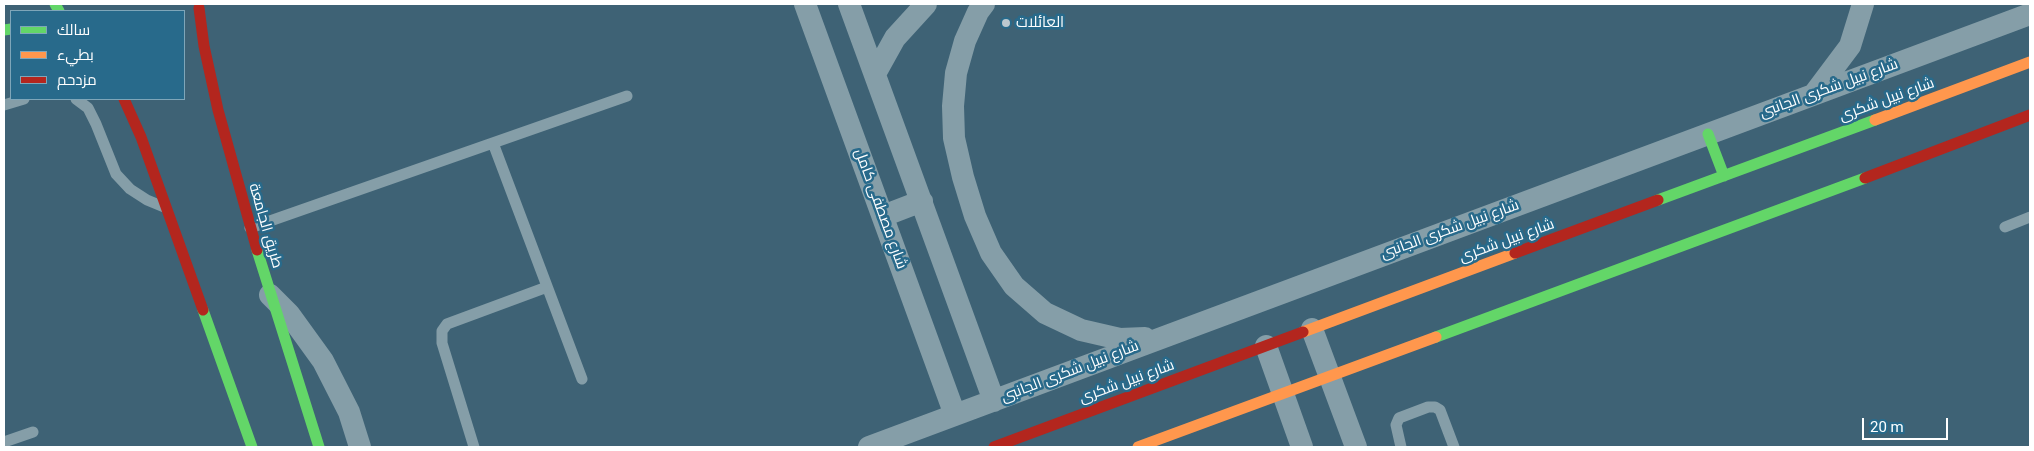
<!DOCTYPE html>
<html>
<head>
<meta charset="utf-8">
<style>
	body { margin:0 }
	#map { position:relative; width:2034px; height:451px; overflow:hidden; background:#3e6275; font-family:Roboto,Cairo,sans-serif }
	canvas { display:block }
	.frame { position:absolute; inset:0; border:5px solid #fff; pointer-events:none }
	.legend { position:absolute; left:10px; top:10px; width:175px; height:90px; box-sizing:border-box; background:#286a8b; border:1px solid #7ea6b9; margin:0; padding:6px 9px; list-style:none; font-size:15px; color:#fff }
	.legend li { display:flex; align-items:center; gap:10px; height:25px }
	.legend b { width:25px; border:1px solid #7ea6b9 }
	.scale { position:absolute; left:1862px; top:418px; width:86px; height:22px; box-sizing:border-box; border:2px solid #fff; border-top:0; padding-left:6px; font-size:15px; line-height:18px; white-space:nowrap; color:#fff; -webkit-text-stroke:4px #286a8b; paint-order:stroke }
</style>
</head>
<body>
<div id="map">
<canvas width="2034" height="451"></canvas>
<div class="frame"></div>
<ul class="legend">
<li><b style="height:6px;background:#63d668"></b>سالك</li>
<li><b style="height:6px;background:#ff974d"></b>بطيء</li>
<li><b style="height:6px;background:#b3261e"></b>مزدحم</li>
</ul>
<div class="scale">20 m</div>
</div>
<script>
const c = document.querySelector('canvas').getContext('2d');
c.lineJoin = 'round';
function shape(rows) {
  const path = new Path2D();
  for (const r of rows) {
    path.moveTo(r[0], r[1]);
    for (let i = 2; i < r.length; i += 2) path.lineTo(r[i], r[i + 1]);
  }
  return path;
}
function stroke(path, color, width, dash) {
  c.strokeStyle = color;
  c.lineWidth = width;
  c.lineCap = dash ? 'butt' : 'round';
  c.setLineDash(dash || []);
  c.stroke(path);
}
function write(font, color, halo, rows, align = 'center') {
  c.font = font + ' Roboto,Cairo,sans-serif';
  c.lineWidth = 5;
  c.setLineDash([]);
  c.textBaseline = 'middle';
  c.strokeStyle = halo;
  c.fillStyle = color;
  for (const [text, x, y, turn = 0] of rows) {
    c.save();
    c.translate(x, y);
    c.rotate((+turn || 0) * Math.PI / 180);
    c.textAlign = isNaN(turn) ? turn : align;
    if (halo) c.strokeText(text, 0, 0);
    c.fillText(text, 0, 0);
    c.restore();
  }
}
stroke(shape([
	[76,99,88,108,96,124,116,174,130,189,147,200,164,207],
	[4,105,24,99],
	[493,143,582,379],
	[2005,227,2030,217],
	[250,228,627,96],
	[4,442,33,432],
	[474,447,442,343,442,331,447,324,547,287],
	[1401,447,1396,425,1399,418,1428,407,1435,407,1440,410,1454,447]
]), '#859ea8', 11);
stroke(shape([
	[805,4,955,415],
	[849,4,994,401],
	[984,4,978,12,965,41,956,73,953,106,954,138,963,177,975,216,991,253,1014,286,1045,313,1081,330,1120,339,1145,338],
	[875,74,895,38,926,4],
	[1814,94,1850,46,1863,4],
	[883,216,922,201],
	[270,295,289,314,323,361,349,412,360,447],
	[1312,329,1356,447],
	[1266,346,1302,447],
	[869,447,2030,14]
]), '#859ea8', 22);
stroke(shape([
	[55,4,59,11],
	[4,30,11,29],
	[1708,134,1724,176],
	[1658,200,1875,120],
	[257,250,319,447],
	[203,310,252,447],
	[1436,337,1865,178]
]), '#63d668', 11);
stroke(shape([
	[1875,120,2030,62],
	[1303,332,1515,253],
	[1138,447,1436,337]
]), '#ff974d', 11);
stroke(shape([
	[199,8,204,46,218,110,257,250],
	[124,99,141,137,203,310],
	[1865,178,2030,115],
	[1515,253,1658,200],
	[994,447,1303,332]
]), '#b3261e', 11);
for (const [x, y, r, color] of [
	[1006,23,5,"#bbc8cf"]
]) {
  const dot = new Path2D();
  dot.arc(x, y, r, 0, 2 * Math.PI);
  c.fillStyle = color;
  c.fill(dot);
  stroke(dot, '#286a8b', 2);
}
write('15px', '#fff', '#286a8b', [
	["العائلات",1016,23]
], 'left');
write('15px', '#fff', '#286a8b', [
	["شارع نبيل شكرى الجانبى",1829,89,-20],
	["شارع نبيل شكرى",1887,100,-20],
	["شارع مصطفى كامل",880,209,70],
	["طريق الجامعة",265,226,74],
	["شارع نبيل شكرى الجانبى",1450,230,-20],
	["شارع نبيل شكرى",1507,241,-20],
	["شارع نبيل شكرى الجانبى",1070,372,-21],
	["شارع نبيل شكرى",1127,382,-20]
]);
</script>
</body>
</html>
